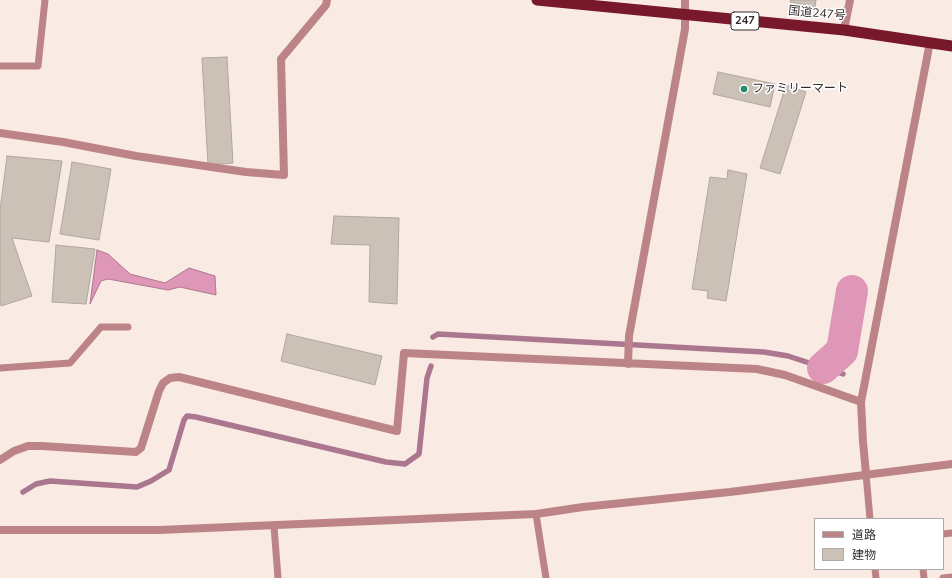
<!DOCTYPE html>
<html>
<head>
<meta charset="utf-8">
<style>
	body { margin:0 }
	#map { position:relative; width:952px; height:578px; overflow:hidden; background:#f9eae4; font-family:"Nunito Sans","Noto Sans JP",sans-serif }
	canvas { display:block }
	.legend { position:absolute; left:814px; top:518px; width:130px; height:52px; box-sizing:border-box; background:#fff; border:1px solid #adabaa; margin:0; padding:5px 7px; list-style:none; font-size:12px; color:#332d2b }
	.legend li { display:flex; align-items:center; gap:8px; height:20px }
	.legend b { width:20px; border:1px solid #adabaa }
</style>
</head>
<body>
<div id="map">
<canvas width="952" height="578"></canvas>
<ul class="legend">
<li><b style="height:5px;background:#bd8487"></b>道路</li>
<li><b style="height:11px;background:#ccc1b7"></b>建物</li>
</ul>
</div>
<script>
const c = document.querySelector('canvas').getContext('2d');
c.lineJoin = 'round';
function fillPath(path, color) {
  c.fillStyle = color;
  c.fill(path, 'evenodd');
}
function shape(rows) {
  const path = new Path2D();
  for (const r of rows) {
    path.moveTo(r[0], r[1]);
    for (let i = 2; i < r.length; i += 2) path.lineTo(r[i], r[i + 1]);
  }
  return path;
}
function stroke(path, color, width, dash) {
  c.strokeStyle = color;
  c.lineWidth = width;
  c.lineCap = dash ? 'butt' : 'round';
  c.setLineDash(dash || []);
  c.stroke(path);
}
function write(font, color, halo, rows, align = 'center') {
  c.font = font + ' "Nunito Sans","Noto Sans JP",sans-serif';
  c.lineWidth = 3;
  c.setLineDash([]);
  c.textBaseline = 'middle';
  c.strokeStyle = halo;
  c.fillStyle = color;
  for (const [text, x, y, turn = 0] of rows) {
    c.save();
    c.translate(x, y);
    c.rotate((+turn || 0) * Math.PI / 180);
    c.textAlign = isNaN(turn) ? turn : align;
    if (halo) c.strokeText(text, 0, 0);
    c.fillText(text, 0, 0);
    c.restore();
  }
}
const water = shape([
	[97,250,108,254,130,274,165,283,189,268,215,276,216,295,180,287,168,290,108,279,101,281,90,304,97,250]
]);
fillPath(water, '#df97b8');
stroke(water, '#ab778e', 1);
stroke(shape([
	[433,337,438,334,764,352,788,356,843,374],
	[23,492,36,484,50,481,137,487,151,481,169,470,184,420,187,416,196,417,386,462,405,464,419,454,427,378,431,366]
]), '#ab778e', 5.5);
stroke(shape([
	[823,368,842,351,852,291]
]), '#df97b8', 32);
const building = shape([
	[791,0,816,0,815,7,790,2,791,0],
	[227,57,233,163,208,165,202,58,227,57],
	[718,72,775,84,770,107,713,94,718,72],
	[786,85,806,92,780,174,760,168,786,85],
	[7,156,62,161,49,242,12,238,32,296,1,306,0,302,0,210,7,156],
	[72,162,111,169,99,240,60,234,72,162],
	[728,170,747,174,726,301,707,298,708,291,692,289,710,177,727,179,728,170],
	[334,216,399,218,397,304,369,302,370,245,331,244,334,216],
	[56,245,95,249,86,304,52,302,56,245],
	[287,334,382,356,375,385,281,361,287,334]
]);
fillPath(building, '#ccc1b7');
stroke(building, '#b1a79d', 1);
stroke(shape([
	[0,66,38,66,45,0],
	[0,368,70,363,101,327,128,327],
	[866,474,870,519],
	[536,514,546,578],
	[274,526,278,578],
	[943,534,952,533],
	[875,569,876,578],
	[923,569,924,578],
	[943,578,952,577]
]), '#bd8487', 7);
stroke(shape([
	[844,30,850,0],
	[0,133,63,142,136,156,246,172,284,175,281,59,326,5,327,0],
	[628,364,629,336,685,29,685,15],
	[0,460,14,451,28,446,42,446,136,452,141,448,159,391,163,383,170,378,179,377,397,431,404,353,757,369,785,375,861,402],
	[866,474,863,442,861,402,930,42]
]), '#bd8487', 8);
stroke(shape([
	[685,15,685,0],
	[0,530,159,530,536,514,583,507,730,492,952,464]
]), '#bd8487', 8);
stroke(shape([
	[537,0,844,30,952,46]
]), '#78182b', 11);
for (const [x, y, r, color] of [
	[744,89,4,"#1f8b69"]
]) {
  const dot = new Path2D();
  dot.arc(x, y, r, 0, 2 * Math.PI);
  c.fillStyle = color;
  c.fill(dot);
  stroke(dot, '#fff', 1.5);
}
for (const [x, y, w] of [
	[745,21,28]
]) {
  const box = new Path2D();
  box.roundRect(x - w / 2, y - 9, w, 18, 3);
  c.fillStyle = '#fff';
  c.fill(box);
  stroke(box, '#332d2b', 1);
}
write('bold 11px', '#332d2b', null, [
	["247",745,21]
]);
write('12px', '#332d2b', '#fff', [
	["国道247号",817,14,5]
]);
write('12px', '#332d2b', '#fff', [
	["ファミリーマート",752,89]
], 'left');
</script>
</body>
</html>
